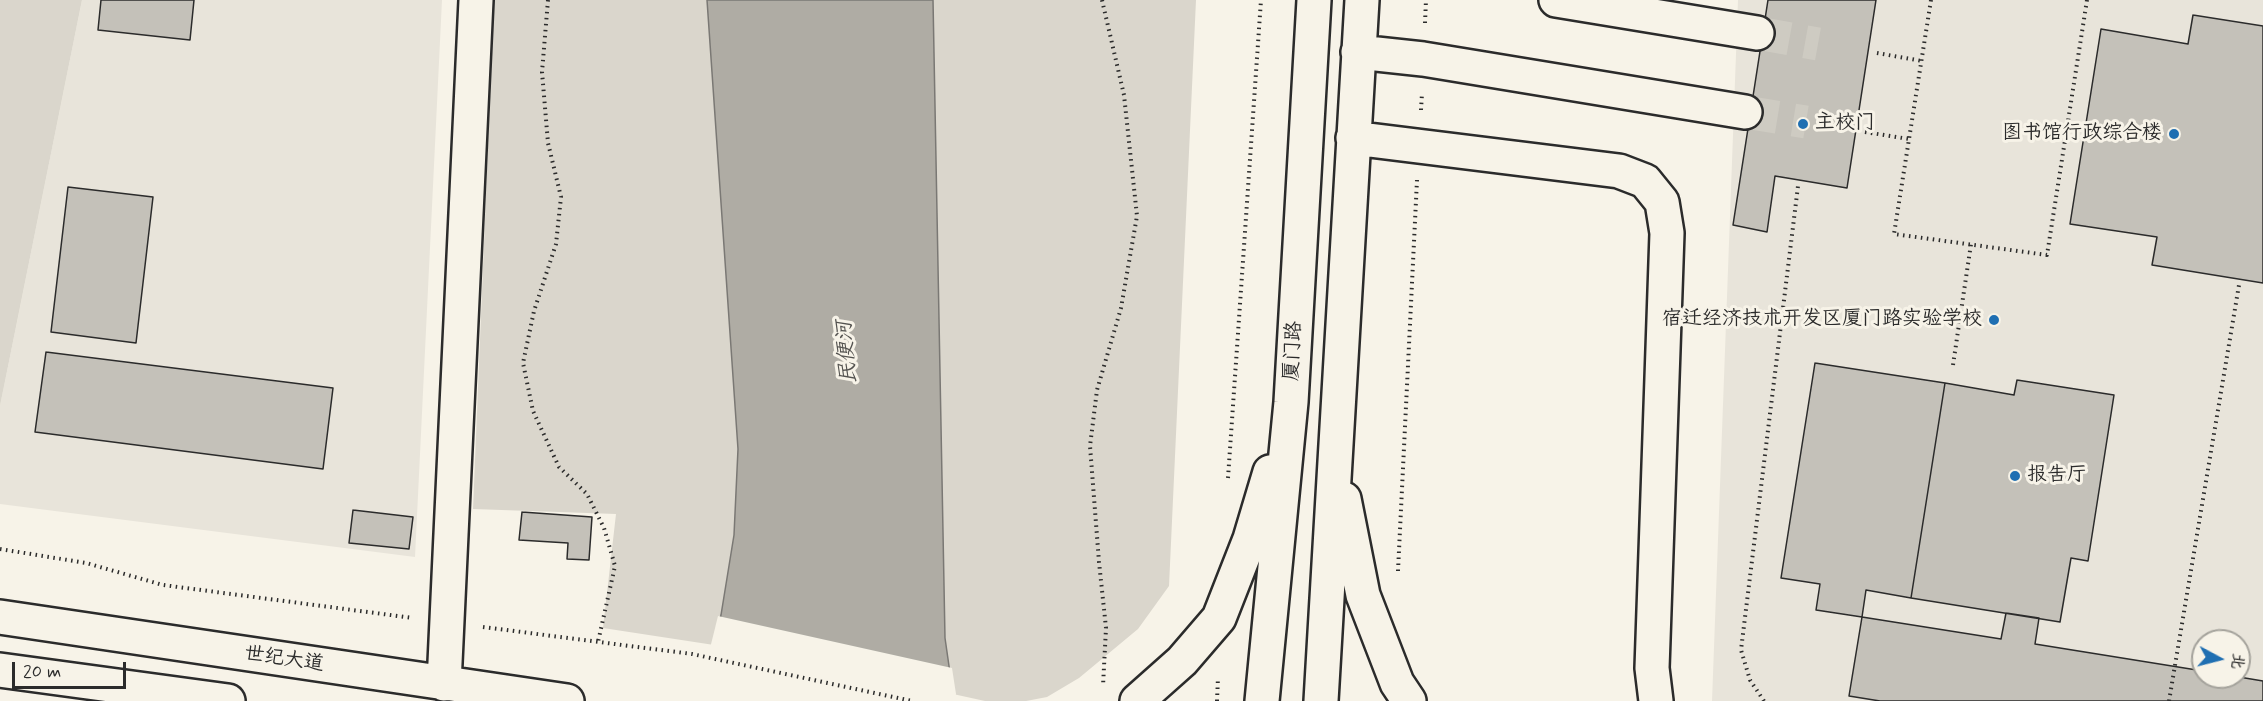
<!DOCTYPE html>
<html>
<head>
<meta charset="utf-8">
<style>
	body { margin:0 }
	#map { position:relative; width:2263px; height:701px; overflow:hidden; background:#f7f3e8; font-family:Mynerve,"LXGW WenKai TC",sans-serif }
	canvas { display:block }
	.north { position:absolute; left:2191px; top:629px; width:60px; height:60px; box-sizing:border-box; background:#f7f3e8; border:2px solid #a5a39c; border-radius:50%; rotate:97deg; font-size:16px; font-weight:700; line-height:24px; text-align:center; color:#2b2b2b }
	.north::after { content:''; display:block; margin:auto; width:21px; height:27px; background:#1f6fb2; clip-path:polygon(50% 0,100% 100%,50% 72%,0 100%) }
	.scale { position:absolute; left:12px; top:662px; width:114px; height:27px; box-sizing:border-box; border:3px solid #2b2b2b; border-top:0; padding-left:8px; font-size:18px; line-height:21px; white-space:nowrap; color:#2b2b2b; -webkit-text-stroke:4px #f7f3e8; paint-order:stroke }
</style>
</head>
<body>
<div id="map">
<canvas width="2263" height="701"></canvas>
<div class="north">北</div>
<div class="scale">20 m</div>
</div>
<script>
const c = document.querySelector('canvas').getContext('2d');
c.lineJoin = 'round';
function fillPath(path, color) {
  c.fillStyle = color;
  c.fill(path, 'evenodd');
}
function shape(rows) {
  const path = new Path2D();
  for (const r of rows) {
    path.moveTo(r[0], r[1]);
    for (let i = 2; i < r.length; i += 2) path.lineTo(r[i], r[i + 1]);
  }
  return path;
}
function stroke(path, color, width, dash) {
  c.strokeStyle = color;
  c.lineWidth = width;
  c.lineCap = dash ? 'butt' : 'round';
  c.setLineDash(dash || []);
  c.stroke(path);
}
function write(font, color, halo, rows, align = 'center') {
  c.font = font + ' Mynerve,"LXGW WenKai TC",sans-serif';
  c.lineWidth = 6;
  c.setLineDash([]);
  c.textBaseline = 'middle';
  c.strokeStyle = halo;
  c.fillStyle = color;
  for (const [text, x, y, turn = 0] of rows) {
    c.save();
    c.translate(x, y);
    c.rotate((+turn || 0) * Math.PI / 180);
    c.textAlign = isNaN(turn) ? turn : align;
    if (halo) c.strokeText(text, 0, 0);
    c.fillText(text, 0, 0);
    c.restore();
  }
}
fillPath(shape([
	[82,0,442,0,415,557,0,504,0,406],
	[1738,0,2263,0,2263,701,1712,701],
	[2203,641,2239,641,2239,677,2203,677]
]), '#e8e4da');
fillPath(shape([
	[0,0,82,0,0,406],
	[494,0,707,0,738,449,734,535,721,615,714,645,603,628,616,514,473,509],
	[933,0,1196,0,1169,586,1138,629,1079,678,1047,697,1026,701,985,701,953,694,945,638]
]), '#dad6cc');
const water = shape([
	[707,0,933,0,945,638,953,694,700,701,721,615,734,535,738,449,707,0]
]);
fillPath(water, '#afaca4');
stroke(water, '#7a7874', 1.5);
fillPath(shape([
	[718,616,952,668,956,694,954,701,697,701]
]), '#f7f3e8');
const building = shape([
	[101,0,194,0,190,40,98,30,101,0],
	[1768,0,1876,0,1847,188,1775,176,1767,232,1733,225,1768,0],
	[2193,15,2263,26,2263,283,2152,265,2157,237,2070,224,2101,29,2188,44,2193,15],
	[68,187,153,197,136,343,51,332,68,187],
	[46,352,333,388,323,469,35,432,46,352],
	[1815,363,1945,383,1911,598,1866,590,1862,617,1816,610,1820,584,1781,578,1815,363],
	[2017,380,2114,395,2088,561,2071,558,2060,622,1911,598,1945,383,2014,395,2017,380],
	[353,510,413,517,409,549,349,543,353,510],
	[522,512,592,517,589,560,567,559,568,543,519,540,522,512],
	[2006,613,2039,618,2035,644,2203,671,2203,677,2239,677,2263,681,2263,701,1880,701,1849,696,1862,617,2001,639,2006,613]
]);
fillPath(building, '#c4c1b9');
stroke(building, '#2b2b2b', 1.5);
stroke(shape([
	[1757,33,1818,44],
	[1745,112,1806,122]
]), '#cecbc2', 33, [33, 16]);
const minor = shape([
	[1556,0,1757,33],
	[1358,52,1423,59,1745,112],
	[1353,138,1619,171,1645,181,1662,202,1667,233,1652,668,1656,701],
	[1344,499,1363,595,1397,683,1409,701],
	[0,617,567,701],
	[0,670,228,701],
	[444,684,476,0],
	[1137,701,1182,661,1219,618,1250,539,1270,472],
	[1262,701,1291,402,1314,0],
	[1321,701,1362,0]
]);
stroke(minor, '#2b2b2b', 38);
stroke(shape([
	[548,0,542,72,548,143,561,197,556,244,534,311,523,363,533,411,559,467,587,494,604,528,615,566,598,642],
	[1102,0,1124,95,1137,216,1121,308,1097,390,1090,446,1099,562,1106,628,1103,686],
	[1931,0,1894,234,2047,255,2087,0],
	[1425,23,1426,0],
	[1877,53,1922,61],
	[1421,110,1422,93],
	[1865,132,1909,139],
	[1953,365,1971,244],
	[1228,478,1261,0],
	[0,549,86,563,163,585,413,618],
	[1398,571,1417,180],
	[483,627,692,654,912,701],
	[1217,701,1218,677],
	[1764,701,1750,680,1741,650,1798,186],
	[2169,701,2239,285]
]), '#2b2b2b', 4, [1.5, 4.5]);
stroke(minor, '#f7f3e8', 33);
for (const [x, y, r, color] of [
	[1803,124,6,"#1f6fb2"],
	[2174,134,6,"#1f6fb2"],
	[1994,320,6,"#1f6fb2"],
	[2015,476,6,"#1f6fb2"]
]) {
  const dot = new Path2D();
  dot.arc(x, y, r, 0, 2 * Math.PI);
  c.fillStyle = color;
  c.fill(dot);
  stroke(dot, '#f7f3e8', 2);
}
write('20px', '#2b2b2b', '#f7f3e8', [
	["主校门",1815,124],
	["图书馆行政综合楼",2162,134,"right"],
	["宿迁经济技术开发区厦门路实验学校",1982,320,"right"],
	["报告厅",2027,476]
], 'left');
write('20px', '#2b2b2b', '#f7f3e8', [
	["厦门路",1294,351,-87],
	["世纪大道",284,660,8]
]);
write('italic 21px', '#53524f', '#f7f3e8', [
	["民便河",848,352,-95]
]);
</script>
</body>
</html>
